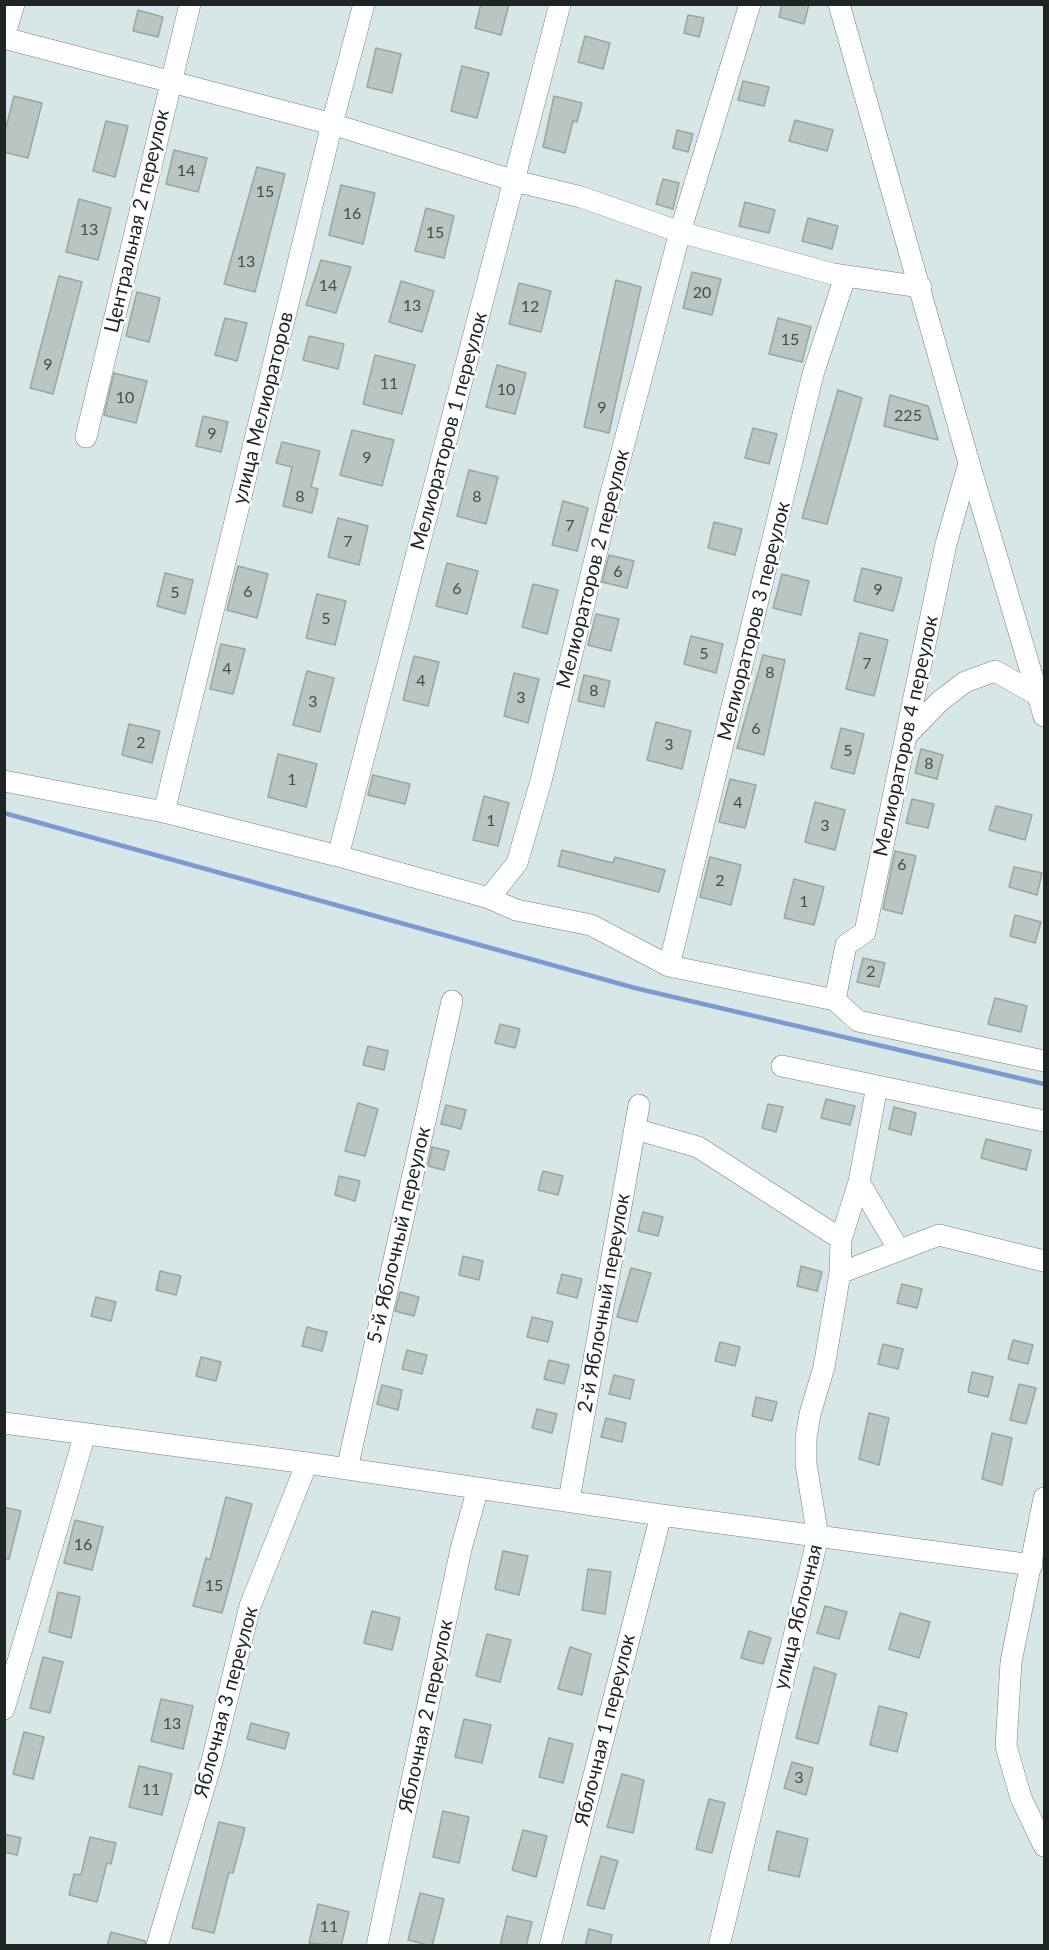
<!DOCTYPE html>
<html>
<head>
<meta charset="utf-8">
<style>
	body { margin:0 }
	#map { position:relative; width:1049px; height:1950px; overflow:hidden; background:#d7e6e6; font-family:Lato,sans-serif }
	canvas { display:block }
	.frame { position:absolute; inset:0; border:6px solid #1f2424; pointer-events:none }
</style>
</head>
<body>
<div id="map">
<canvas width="1049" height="1950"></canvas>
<div class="frame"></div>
</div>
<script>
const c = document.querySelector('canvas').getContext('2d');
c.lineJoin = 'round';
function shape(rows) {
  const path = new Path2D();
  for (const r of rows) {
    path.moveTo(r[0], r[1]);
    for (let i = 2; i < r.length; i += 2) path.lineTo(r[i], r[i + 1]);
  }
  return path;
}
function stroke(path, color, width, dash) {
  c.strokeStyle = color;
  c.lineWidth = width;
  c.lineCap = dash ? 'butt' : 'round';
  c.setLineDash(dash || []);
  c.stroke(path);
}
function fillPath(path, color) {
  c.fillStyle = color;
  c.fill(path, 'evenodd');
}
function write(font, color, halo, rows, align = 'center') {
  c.font = font + ' Lato,sans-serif';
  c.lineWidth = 5;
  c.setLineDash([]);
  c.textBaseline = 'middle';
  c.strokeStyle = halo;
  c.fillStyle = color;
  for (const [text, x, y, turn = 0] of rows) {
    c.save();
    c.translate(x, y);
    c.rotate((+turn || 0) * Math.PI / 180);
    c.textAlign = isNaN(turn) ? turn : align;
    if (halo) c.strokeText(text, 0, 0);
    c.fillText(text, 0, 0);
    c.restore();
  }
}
stroke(shape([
	[4,813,635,988,1044,1084]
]), '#7a9ad1', 4.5);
const building = shape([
	[481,4,509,4,501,35,475,28,481,4],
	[782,4,809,4,804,24,779,17,782,4],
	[138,10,163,17,158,37,133,31,138,10],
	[688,15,704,18,699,37,684,33,688,15],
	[585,36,610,43,603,69,578,62,585,36],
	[376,48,401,54,392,93,367,87,376,48],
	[462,66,489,73,477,118,451,111,462,66],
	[743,81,769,87,764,106,738,100,743,81],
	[14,96,42,103,28,158,4,152,4,135,14,96],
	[554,96,582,103,577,122,573,121,565,153,543,147,554,96],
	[795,120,833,130,827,151,789,141,795,120],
	[106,121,128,126,115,177,93,171,106,121],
	[677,130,693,134,688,152,673,148,677,130],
	[174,150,207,158,198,192,166,184,174,150],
	[257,167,285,174,255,292,224,284,257,167],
	[663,179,679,183,673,209,656,204,663,179],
	[341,185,375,193,363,244,329,235,341,185],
	[79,199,111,208,98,260,66,252,79,199],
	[745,202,775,210,769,233,739,226,745,202],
	[426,208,454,216,444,258,415,251,426,208],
	[808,218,838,226,832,249,802,241,808,218],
	[321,260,351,267,336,313,306,305,321,260],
	[692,272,721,279,712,315,683,308,692,272],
	[59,276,82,282,53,394,30,388,59,276],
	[616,280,641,287,609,433,584,427,616,280],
	[401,281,434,291,422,332,389,322,401,281],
	[519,283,551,291,541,332,509,324,519,283],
	[137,292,160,298,149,342,126,336,137,292],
	[225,318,247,323,237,361,215,355,225,318],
	[778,318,811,327,802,362,769,354,778,318],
	[309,336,344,344,338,369,303,360,309,336],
	[375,355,415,365,402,414,363,404,375,355],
	[497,365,526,373,515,414,486,407,497,365],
	[114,373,147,381,136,423,104,415,114,373],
	[838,390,862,398,827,524,802,518,838,390],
	[890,395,928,406,938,440,884,426,890,395],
	[203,416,228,422,221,452,196,446,203,416],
	[753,428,777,434,769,464,745,458,753,428],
	[352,430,394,440,382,486,340,475,352,430],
	[282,442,320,451,311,487,318,489,312,513,283,506,292,467,276,463,282,442],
	[469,470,498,477,486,524,457,516,469,470],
	[563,501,588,508,577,551,552,545,563,501],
	[338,518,368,526,359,565,328,557,338,518],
	[714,522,742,529,735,555,708,548,714,522],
	[609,555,634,561,627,588,602,582,609,555],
	[447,563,478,571,467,614,436,606,447,563],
	[238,566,268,574,257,618,227,610,238,566],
	[862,568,902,578,893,611,854,601,862,568],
	[165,573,193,580,185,614,157,606,165,573],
	[782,574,809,581,801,615,773,608,782,574],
	[533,584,558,590,547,634,522,627,533,584],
	[317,594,346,601,335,645,306,638,317,594],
	[596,614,619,619,611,651,588,645,596,614],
	[860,633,888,640,874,696,846,689,860,633],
	[691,636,723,644,716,673,684,664,691,636],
	[221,644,245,649,233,694,210,689,221,644],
	[763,655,785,660,764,755,737,748,763,655],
	[414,656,439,662,428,706,403,700,414,656],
	[307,671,334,678,320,732,293,725,307,671],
	[514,673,539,679,528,723,504,716,514,673],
	[584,675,610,681,604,707,578,701,584,675],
	[656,722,691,731,682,769,647,760,656,722],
	[129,724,160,731,152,763,122,755,129,724],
	[841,728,864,734,854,774,831,768,841,728],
	[921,749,943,755,937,779,915,773,921,749],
	[278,754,317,764,306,807,268,797,278,754],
	[373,775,410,784,405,804,368,795,373,775],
	[730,779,756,785,745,828,719,822,730,779],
	[484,796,509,803,498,846,473,840,484,796],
	[912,799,934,804,928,828,906,823,912,799],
	[815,802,845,810,835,850,805,842,815,802],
	[996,806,1032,815,1025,840,989,830,996,806],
	[562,850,613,863,615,857,665,870,659,892,558,866,562,850],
	[895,851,916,856,902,914,883,909,895,851],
	[710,857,741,865,731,905,700,897,710,857],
	[1014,867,1042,873,1037,895,1009,887,1014,867],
	[794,879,824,887,814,925,784,918,794,879],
	[1015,915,1041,922,1035,943,1010,936,1015,915],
	[863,958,885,963,879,987,857,982,863,958],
	[995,998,1027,1006,1021,1032,988,1024,995,998],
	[500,1024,520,1029,515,1048,495,1043,500,1024],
	[368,1046,388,1051,384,1070,363,1065,368,1046],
	[826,1099,855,1106,850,1125,821,1118,826,1099],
	[358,1103,378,1109,365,1156,345,1151,358,1103],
	[768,1104,783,1107,776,1132,762,1128,768,1104],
	[446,1105,466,1110,461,1129,441,1124,446,1105],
	[894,1107,916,1113,911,1135,889,1129,894,1107],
	[986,1139,1031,1150,1026,1170,981,1158,986,1139],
	[432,1147,449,1151,444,1170,428,1166,432,1147],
	[543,1171,563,1176,558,1195,538,1190,543,1171],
	[339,1176,360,1181,355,1201,335,1195,339,1176],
	[643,1212,663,1217,658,1236,638,1231,643,1212],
	[463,1256,483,1261,479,1280,459,1275,463,1256],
	[801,1266,822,1272,817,1291,797,1286,801,1266],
	[631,1268,651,1273,637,1322,617,1317,631,1268],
	[160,1271,181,1276,176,1295,156,1290,160,1271],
	[562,1274,582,1279,577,1298,557,1293,562,1274],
	[902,1284,922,1289,917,1308,897,1303,902,1284],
	[400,1292,419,1297,414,1316,395,1311,400,1292],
	[96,1297,116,1302,111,1321,91,1316,96,1297],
	[532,1317,553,1322,548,1342,527,1337,532,1317],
	[307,1327,327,1332,322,1351,302,1346,307,1327],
	[1013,1340,1033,1345,1028,1364,1008,1359,1013,1340],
	[720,1342,740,1347,735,1366,715,1361,720,1342],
	[883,1344,903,1349,898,1369,878,1364,883,1344],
	[407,1350,427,1355,422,1374,402,1369,407,1350],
	[201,1357,221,1362,216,1381,196,1376,201,1357],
	[549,1360,569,1365,564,1384,544,1379,549,1360],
	[972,1372,993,1377,988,1397,968,1392,972,1372],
	[614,1375,634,1380,630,1399,609,1394,614,1375],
	[1019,1384,1036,1388,1026,1424,1010,1420,1019,1384],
	[382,1385,402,1390,398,1410,377,1404,382,1385],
	[756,1397,777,1402,772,1421,752,1416,756,1397],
	[537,1409,557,1414,552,1433,532,1428,537,1409],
	[869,1413,889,1418,879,1465,859,1459,869,1413],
	[606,1418,626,1423,622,1442,601,1437,606,1418],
	[992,1433,1012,1438,1002,1485,982,1479,992,1433],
	[226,1497,252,1504,222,1613,193,1606,206,1558,210,1560,226,1497],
	[4,1507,21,1511,9,1559,4,1559,4,1507],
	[75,1520,103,1527,92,1570,64,1563,75,1520],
	[503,1551,528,1556,519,1595,495,1589,503,1551],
	[588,1569,611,1572,605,1614,582,1610,588,1569],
	[58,1592,80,1597,71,1638,49,1632,58,1592],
	[825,1606,847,1612,839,1639,817,1633,825,1606],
	[372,1611,400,1618,392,1650,364,1643,372,1611],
	[900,1613,930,1622,919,1658,889,1649,900,1613],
	[749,1631,771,1638,763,1664,741,1658,749,1631],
	[487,1634,511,1640,500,1682,476,1676,487,1634],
	[570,1647,591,1654,582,1695,558,1689,570,1647],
	[43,1657,63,1662,50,1713,30,1708,43,1657],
	[814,1667,836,1674,818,1744,796,1738,814,1667],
	[161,1699,193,1706,183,1749,151,1741,161,1699],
	[879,1706,907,1713,897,1752,870,1745,879,1706],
	[464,1719,491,1725,482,1763,455,1757,464,1719],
	[251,1723,289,1733,285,1749,247,1739,251,1723],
	[24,1732,44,1737,33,1779,13,1774,24,1732],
	[549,1738,573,1744,563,1783,539,1777,549,1738],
	[792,1762,813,1768,806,1795,784,1788,792,1762],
	[139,1766,172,1774,162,1815,129,1807,139,1766],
	[622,1774,644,1780,633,1833,607,1827,622,1774],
	[709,1799,725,1803,712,1853,696,1849,709,1799],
	[443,1811,469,1817,459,1863,433,1857,443,1811],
	[219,1822,245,1828,233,1873,229,1872,214,1933,192,1928,219,1822],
	[523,1830,547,1836,536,1877,512,1870,523,1830],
	[777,1831,808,1839,799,1877,768,1870,777,1831],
	[4,1834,21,1838,17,1855,4,1852,4,1834],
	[90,1837,116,1843,111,1864,107,1863,97,1902,69,1895,74,1874,81,1875,90,1837],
	[601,1856,618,1861,604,1909,587,1905,601,1856],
	[420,1893,444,1899,432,1946,408,1940,420,1893],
	[318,1904,349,1912,341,1946,309,1943,318,1904],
	[507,1916,532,1922,526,1946,500,1946,507,1916],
	[589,1929,612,1935,610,1946,585,1946,589,1929],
	[111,1932,145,1941,145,1946,107,1946,111,1932]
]);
fillPath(building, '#b9c6bf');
stroke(building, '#99a59e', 1.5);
const minor = shape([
	[839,4,969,463,1044,716],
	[4,37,14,4],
	[4,38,332,124,515,181,581,197,680,232,833,274,921,287],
	[86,437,190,4],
	[906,736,940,701,965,682,995,671,1039,696],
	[4,781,164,812,338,856,489,898,516,910,591,925,669,966,835,1000,858,1021,1044,1061],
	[164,812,332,124,364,4],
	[338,856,560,4],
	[489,898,517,863,541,781,611,493,680,232,750,4],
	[669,966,813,374,845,277],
	[835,1000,846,945,865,932,946,544,969,463],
	[782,1066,1044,1121],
	[877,1086,859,1182,899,1250],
	[635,1129,698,1147,841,1239],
	[840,1273,939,1235,1044,1261],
	[4,1423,307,1463,661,1515,1032,1565],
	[347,1469,452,1001],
	[1044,1498,1011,1662,1006,1746,1021,1798,1044,1846],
	[569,1500,639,1105],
	[4,1709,85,1434],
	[157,1946,212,1761,250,1606,307,1463],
	[377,1946,461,1549,478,1488],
	[550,1946,661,1515],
	[719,1946,818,1537,806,1464,806,1438,810,1414,824,1367,840,1273,841,1239,859,1182]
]);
stroke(minor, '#728080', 22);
stroke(minor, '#fff', 21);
write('16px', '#464c4b', null, [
	["14",186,171],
	["15",265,192],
	["16",352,214],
	["13",89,230],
	["15",435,233],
	["13",246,262],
	["14",328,286],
	["20",702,293],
	["13",412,306],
	["12",530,307],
	["15",790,340],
	["9",48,365],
	["11",389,384],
	["10",506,390],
	["10",125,398],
	["9",602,408],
	["225",908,416],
	["9",212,434],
	["9",367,458],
	["8",300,497],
	["8",477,497],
	["7",570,526],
	["7",348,542],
	["6",618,572],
	["6",457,589],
	["9",878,590],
	["6",248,592],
	["5",175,593],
	["5",326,619],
	["5",704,654],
	["7",867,664],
	["4",227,669],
	["8",770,673],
	["4",421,681],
	["8",594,691],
	["3",521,698],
	["3",313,702],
	["6",756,729],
	["2",141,743],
	["3",669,745],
	["5",848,751],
	["8",929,764],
	["1",292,780],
	["4",738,803],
	["1",491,821],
	["3",825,826],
	["6",902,865],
	["2",720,881],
	["1",804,902],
	["2",871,972],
	["16",83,1545],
	["15",214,1586],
	["13",172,1724],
	["3",799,1778],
	["11",151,1790],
	["11",329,1927]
]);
write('20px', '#1f2424', '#fff', [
	["Центральная 2 переулок",137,221,-77],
	["улица Мелиораторов",263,408,-76],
	["Мелиораторов 1 переулок",449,431,-75],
	["Мелиораторов 2 переулок",593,569,-76],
	["Мелиораторов 3 переулок",754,621,-76],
	["Мелиораторов 4 переулок",906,736,-78],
	["5-й Яблочный переулок",399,1235,-77],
	["2-й Яблочный переулок",604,1303,-80],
	["улица Яблочная",798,1617,-76],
	["Яблочная 3 переулок",226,1702,-75],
	["Яблочная 2 переулок",426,1716,-78],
	["Яблочная 1 переулок",605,1730,-76]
]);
</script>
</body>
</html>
